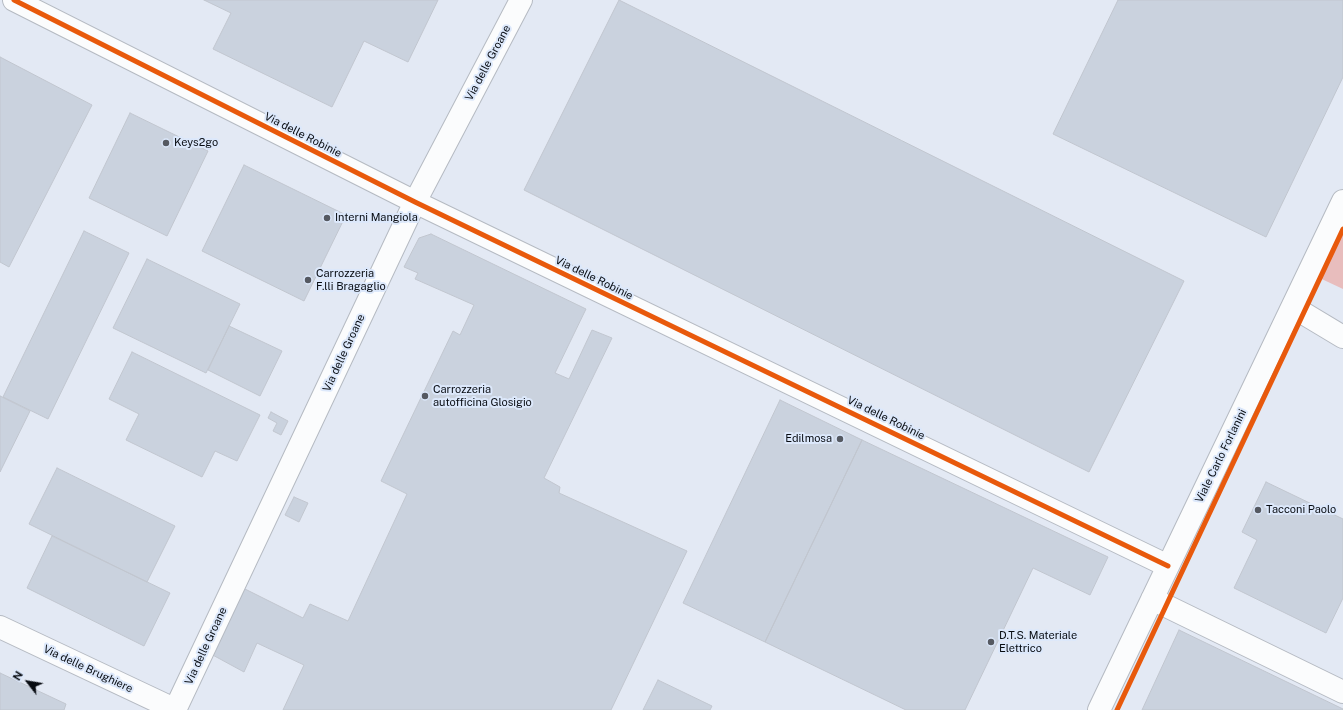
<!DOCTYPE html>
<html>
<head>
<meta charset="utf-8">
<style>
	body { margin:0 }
	#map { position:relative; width:1343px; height:710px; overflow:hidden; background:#e3e9f4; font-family:"Public Sans",sans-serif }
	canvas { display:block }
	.north { position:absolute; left:8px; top:662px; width:40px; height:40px; -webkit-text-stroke:3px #dce8fb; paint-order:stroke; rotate:301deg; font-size:11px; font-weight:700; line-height:16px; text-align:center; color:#080c12 }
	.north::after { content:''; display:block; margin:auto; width:14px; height:18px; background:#080c12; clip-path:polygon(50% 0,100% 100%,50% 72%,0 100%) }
</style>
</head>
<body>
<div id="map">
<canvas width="1343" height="710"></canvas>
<div class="north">N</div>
</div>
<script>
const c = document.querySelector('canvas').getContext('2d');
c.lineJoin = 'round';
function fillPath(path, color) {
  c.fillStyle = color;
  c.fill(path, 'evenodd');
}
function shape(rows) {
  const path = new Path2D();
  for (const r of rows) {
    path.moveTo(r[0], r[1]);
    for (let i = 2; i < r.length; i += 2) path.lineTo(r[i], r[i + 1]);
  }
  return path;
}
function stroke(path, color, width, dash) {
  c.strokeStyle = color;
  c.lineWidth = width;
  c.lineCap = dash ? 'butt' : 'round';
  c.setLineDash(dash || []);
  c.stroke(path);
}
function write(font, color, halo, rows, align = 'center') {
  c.font = font + ' "Public Sans",sans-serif';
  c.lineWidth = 4;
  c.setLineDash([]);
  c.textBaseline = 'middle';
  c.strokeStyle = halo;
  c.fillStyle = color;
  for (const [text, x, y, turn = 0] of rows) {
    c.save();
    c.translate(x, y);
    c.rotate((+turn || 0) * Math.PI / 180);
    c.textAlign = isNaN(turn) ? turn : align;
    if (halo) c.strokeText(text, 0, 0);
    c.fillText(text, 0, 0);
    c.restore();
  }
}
fillPath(shape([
	[1343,208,1343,289,1311,274]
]), '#e8bdbd');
const building = shape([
	[204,0,438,0,408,62,364,41,332,107,213,49,231,13,204,0],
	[619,0,1184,281,1089,472,524,190,619,0],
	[1118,0,1343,0,1343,77,1266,237,1053,134,1118,0],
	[0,57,92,105,9,267,0,262,0,57],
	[130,113,208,151,167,236,89,198,130,113],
	[244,165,346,215,304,301,202,251,244,165],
	[84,231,129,253,48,419,3,397,84,231],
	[431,234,586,309,555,373,569,379,592,330,612,338,544,478,560,487,559,493,687,551,611,710,283,710,304,665,257,643,244,672,209,653,241,587,303,618,310,604,348,621,407,494,381,481,453,331,460,335,474,305,415,279,418,273,404,267,419,238,431,234],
	[147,259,240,304,206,373,113,328,147,259],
	[229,326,282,351,260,396,208,370,229,326],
	[132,352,260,415,237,461,215,451,202,477,126,440,139,414,109,399,132,352],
	[0,396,30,411,0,472,0,396],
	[780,400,862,440,765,642,683,603,780,400],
	[271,412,288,421,281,435,273,431,277,423,268,418,271,412],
	[862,440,1108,557,1090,595,1033,568,965,710,906,710,765,642,862,440],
	[57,468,175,526,147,582,29,524,57,468],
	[1266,482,1343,519,1343,598,1326,633,1234,588,1257,540,1242,532,1266,482],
	[294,497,308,503,299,522,285,515,294,497],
	[52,536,170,593,144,646,27,588,52,536],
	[1179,630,1343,709,1343,710,1142,710,1179,630],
	[0,673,66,704,64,710,0,710,0,673],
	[658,680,712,706,710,710,643,710,658,680]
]);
fillPath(building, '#cad2de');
stroke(building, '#c1c6cf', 1);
const minor = shape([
	[14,0,415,202,1168,566],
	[1293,307,1343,337],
	[1152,599,1343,692],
	[0,627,176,710],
	[175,710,415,202,521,0],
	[1099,710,1343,201]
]);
stroke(minor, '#b5bac2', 24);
stroke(minor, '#fbfcfd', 22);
stroke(shape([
	[14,0,415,202,1168,566],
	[1117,710,1343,229]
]), '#e8590c', 5);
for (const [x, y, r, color] of [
	[166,143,4,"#555961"],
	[327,218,4,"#555961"],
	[308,280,4,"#555961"],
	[425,396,4,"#555961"],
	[840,439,4,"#555961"],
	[1258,510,4,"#555961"],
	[991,642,4,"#555961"]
]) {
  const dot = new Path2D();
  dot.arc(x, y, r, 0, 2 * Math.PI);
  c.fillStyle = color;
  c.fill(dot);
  stroke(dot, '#dce8fb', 1.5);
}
write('11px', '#080c12', '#dce8fb', [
	["Via delle Groane",488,63,-62],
	["Via delle Robinie",303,135,27],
	["Via delle Robinie",594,278,26],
	["Via delle Groane",344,353,-65],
	["Via delle Robinie",886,418,26],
	["Viale Carlo Forlanini",1221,456,-64],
	["Via delle Groane",206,646,-65],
	["Via delle Brughiere",88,669,25]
]);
write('11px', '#080c12', '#dce8fb', [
	["Keys2go",174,143],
	["Interni Mangiola",335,218],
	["Carrozzeria",316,274],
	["F.lli Bragaglio",316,287],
	["Carrozzeria",433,390],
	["autofficina Glosigio",433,403],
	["Edilmosa",832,439,"right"],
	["Tacconi Paolo",1266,510],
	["D.T.S. Materiale",999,636],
	["Elettrico",999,649]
], 'left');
</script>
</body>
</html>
